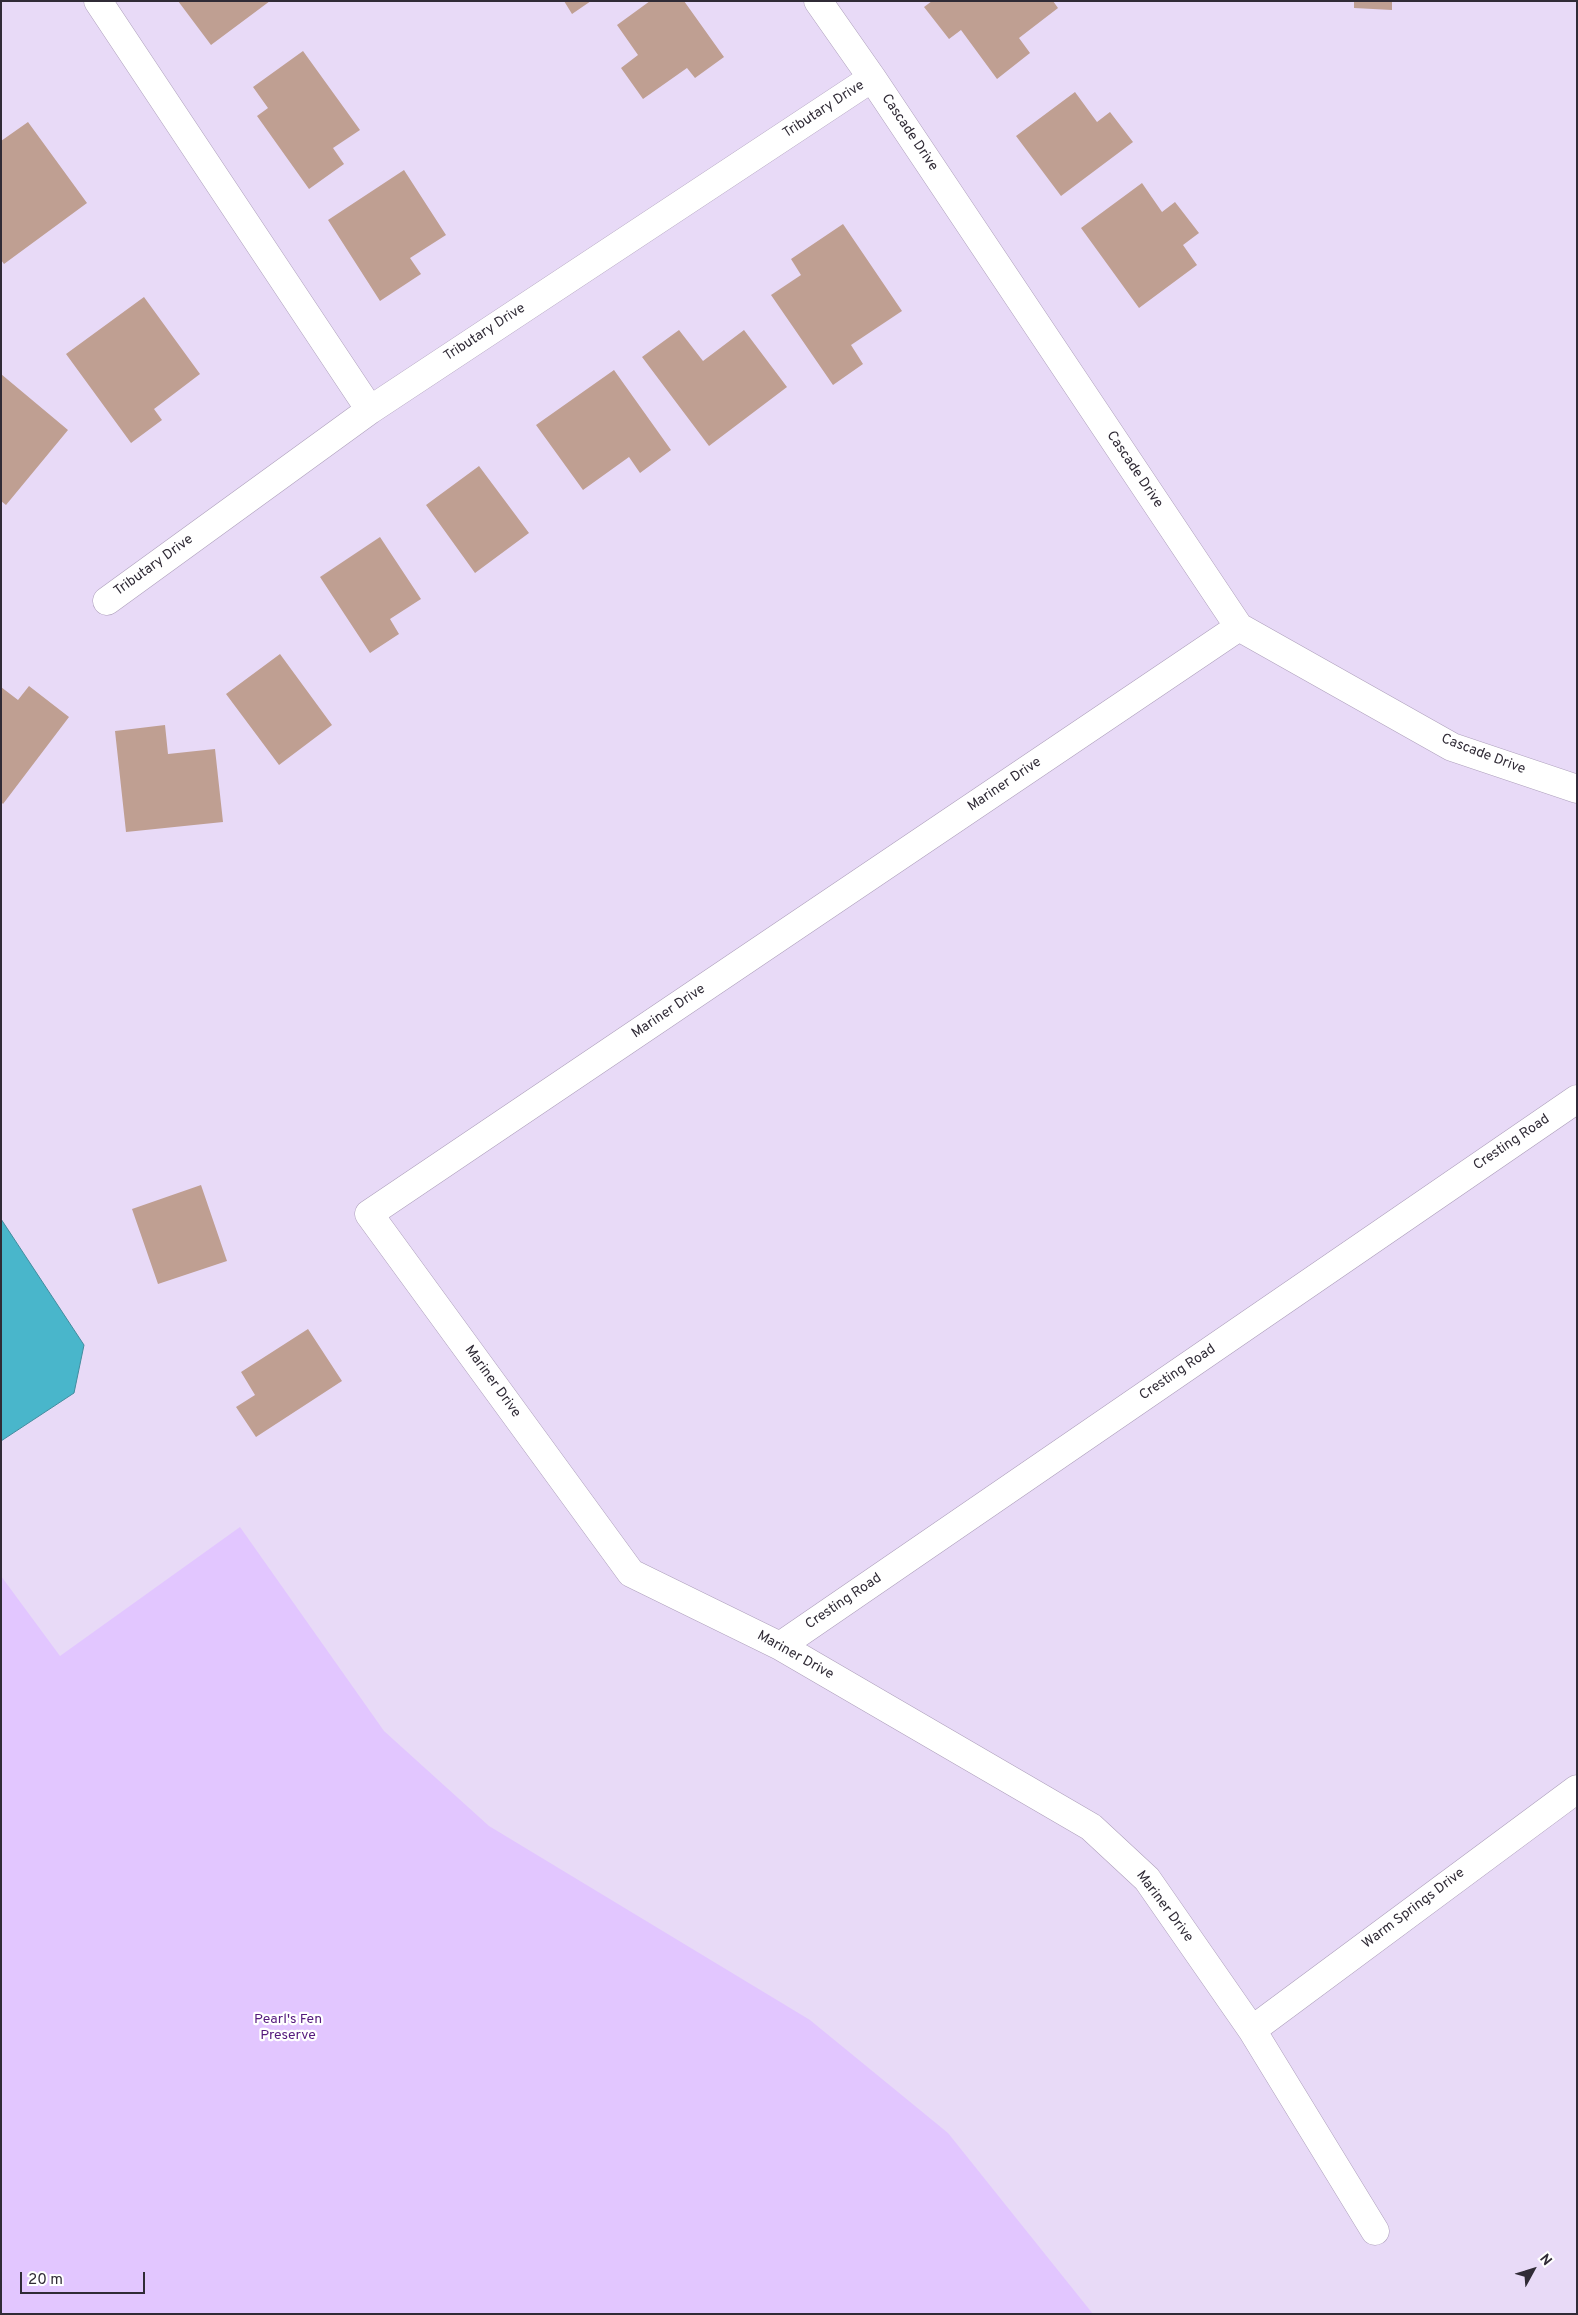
<!DOCTYPE html>
<html>
<head>
<meta charset="utf-8">
<style>
	body { margin:0 }
	#map { position:relative; width:1578px; height:2315px; overflow:hidden; background:#e8daf7; font-family:Overpass,sans-serif }
	canvas { display:block }
	.frame { position:absolute; inset:0; border:2px solid #302b36; pointer-events:none }
	.north { position:absolute; left:1508px; top:2245px; width:50px; height:50px; -webkit-text-stroke:4px #fff; paint-order:stroke; rotate:51deg; font-size:14px; font-weight:700; line-height:20px; text-align:center; color:#302b36 }
	.north::after { content:''; display:block; margin:auto; width:18px; height:22px; background:#302b36; clip-path:polygon(50% 0,100% 100%,50% 72%,0 100%) }
	.scale { position:absolute; left:20px; top:2272px; width:125px; height:22px; box-sizing:border-box; border:2px solid #302b36; border-top:0; padding-left:6px; font-size:15px; line-height:18px; white-space:nowrap; color:#302b36; -webkit-text-stroke:4px #fff; paint-order:stroke }
</style>
</head>
<body>
<div id="map">
<canvas width="1578" height="2315"></canvas>
<div class="frame"></div>
<div class="north">N</div>
<div class="scale">20 m</div>
</div>
<script>
const c = document.querySelector('canvas').getContext('2d');
c.lineJoin = 'round';
function fillPath(path, color) {
  c.fillStyle = color;
  c.fill(path, 'evenodd');
}
function shape(rows) {
  const path = new Path2D();
  for (const r of rows) {
    path.moveTo(r[0], r[1]);
    for (let i = 2; i < r.length; i += 2) path.lineTo(r[i], r[i + 1]);
  }
  return path;
}
function stroke(path, color, width, dash) {
  c.strokeStyle = color;
  c.lineWidth = width;
  c.lineCap = dash ? 'butt' : 'round';
  c.setLineDash(dash || []);
  c.stroke(path);
}
function write(font, color, halo, rows, align = 'center') {
  c.font = font + ' Overpass,sans-serif';
  c.lineWidth = 4.5;
  c.setLineDash([]);
  c.textBaseline = 'middle';
  c.strokeStyle = halo;
  c.fillStyle = color;
  for (const [text, x, y, turn = 0] of rows) {
    c.save();
    c.translate(x, y);
    c.rotate((+turn || 0) * Math.PI / 180);
    c.textAlign = isNaN(turn) ? turn : align;
    if (halo) c.strokeText(text, 0, 0);
    c.fillText(text, 0, 0);
    c.restore();
  }
}
fillPath(shape([
	[240,1527,384,1731,489,1826,810,2020,948,2133,1093,2314,1,2314,1,1576,60,1656]
]), '#e2c6ff');
const water = shape([
	[1,1219,84,1345,74,1393,1,1441,1,1219]
]);
fillPath(water, '#49b6cb');
stroke(water, '#428c9e', 1);
fillPath(shape([
	[178,1,270,1,211,45],
	[564,1,591,1,572,14],
	[650,1,684,1,724,57,695,78,687,68,643,99,621,68,638,55,617,25],
	[932,1,1053,1,1058,8,1019,38,1030,53,997,79,961,30,949,39,924,7],
	[1354,1,1392,1,1392,10,1354,8],
	[303,51,360,130,333,148,344,164,309,189,257,116,268,108,253,87],
	[1075,92,1097,122,1110,112,1133,142,1061,196,1016,136],
	[28,122,87,203,4,264,1,260,1,141],
	[404,170,446,235,410,258,421,274,380,301,328,220],
	[1142,183,1162,212,1175,202,1199,233,1183,245,1197,265,1139,308,1081,228],
	[843,224,902,311,851,345,863,364,833,385,771,295,801,275,791,259],
	[144,297,200,374,154,409,162,420,131,443,66,354],
	[679,330,703,361,744,330,787,387,709,446,642,357],
	[614,370,671,450,640,473,629,457,583,490,536,425],
	[1,374,68,430,6,505,1,501],
	[479,466,529,533,475,573,426,505],
	[380,537,421,599,390,619,399,634,370,653,320,577],
	[280,654,332,725,279,765,226,694],
	[29,686,69,717,3,804,1,802,1,687,18,700],
	[165,725,168,754,215,749,223,822,126,832,115,731],
	[201,1185,227,1261,158,1284,132,1209],
	[308,1329,342,1381,256,1437,236,1407,255,1395,241,1372]
]), '#bf9f92');
const minor = shape([
	[98,1,370,410],
	[818,1,872,78,1239,627,1452,747,1577,789],
	[107,601,370,410,872,78],
	[1239,627,369,1214,631,1573,780,1646,1091,1827,1147,1879,1252,2030,1375,2231],
	[780,1646,1577,1099],
	[1252,2030,1577,1789]
]);
stroke(minor, '#ad9fbb', 29);
stroke(minor, '#fff', 28);
write('14px', '#302b36', '#fff', [
	["Tributary Drive",824,110,-33],
	["Cascade Drive",909,133,56],
	["Tributary Drive",485,333,-33],
	["Cascade Drive",1134,470,56],
	["Tributary Drive",154,566,-36],
	["Cascade Drive",1483,755,21],
	["Mariner Drive",1005,785,-34],
	["Mariner Drive",669,1012,-34],
	["Cresting Road",1512,1143,-34],
	["Cresting Road",1178,1373,-34],
	["Mariner Drive",492,1382,54],
	["Cresting Road",844,1602,-34],
	["Mariner Drive",795,1656,29],
	["Mariner Drive",1164,1907,53],
	["Warm Springs Drive",1414,1909,-37]
]);
write('14px', '#551a7d', '#fff', [
	["Pearl's Fen",288,2020],
	["Preserve",288,2036]
]);
</script>
</body>
</html>
